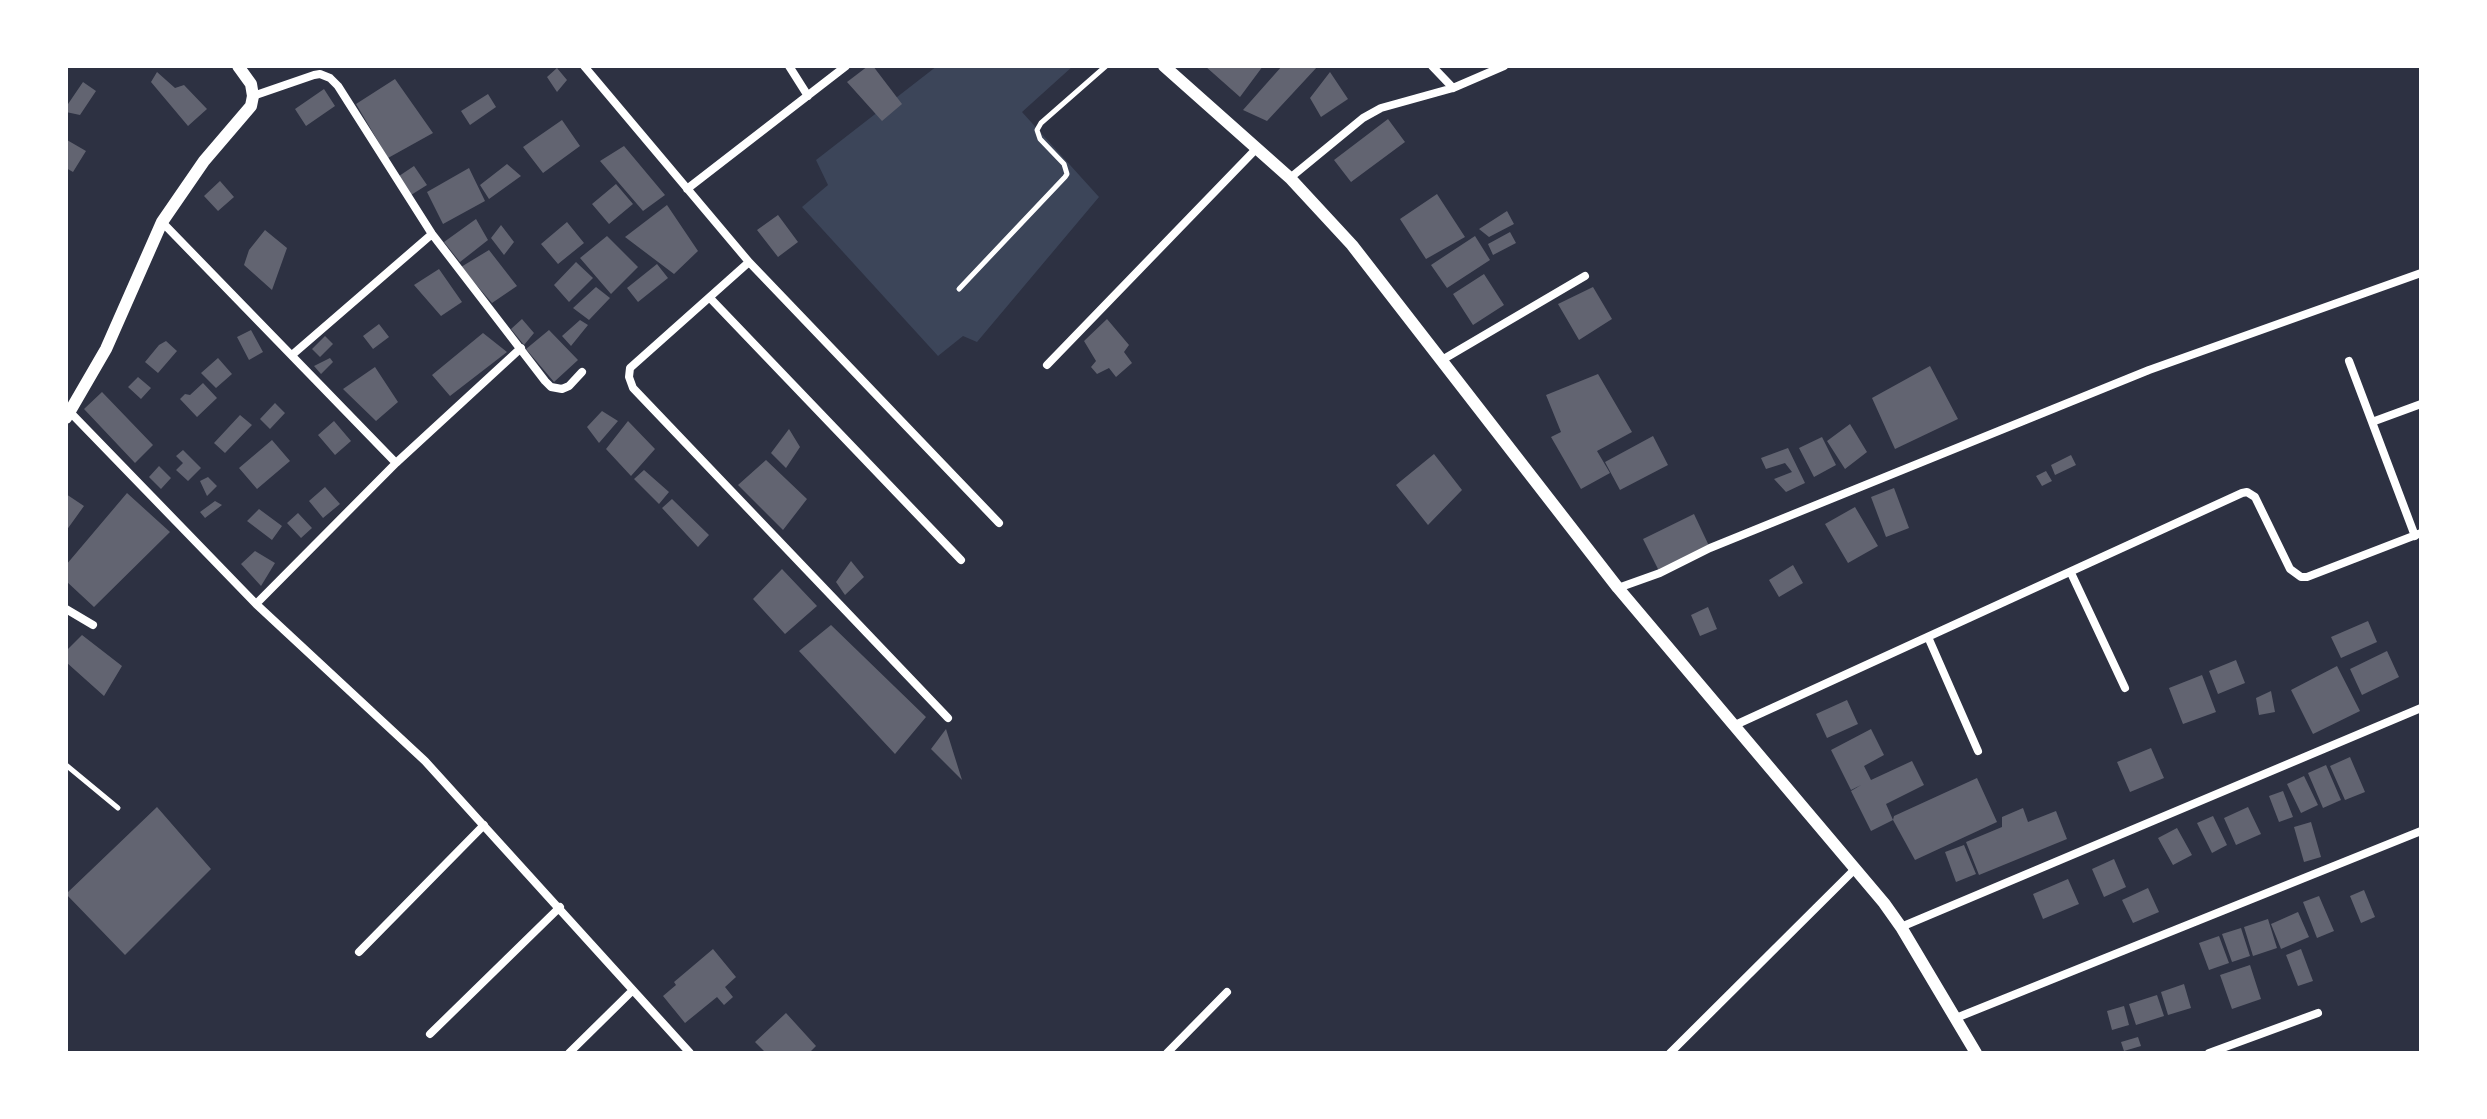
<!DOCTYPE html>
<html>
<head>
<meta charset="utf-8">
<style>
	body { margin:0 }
	#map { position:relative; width:2487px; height:1119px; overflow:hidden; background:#2d3142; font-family:Cabin,sans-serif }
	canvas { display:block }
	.frame { position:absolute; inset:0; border:68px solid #fff; pointer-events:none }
</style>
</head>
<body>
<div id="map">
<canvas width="2487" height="1119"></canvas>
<div class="frame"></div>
</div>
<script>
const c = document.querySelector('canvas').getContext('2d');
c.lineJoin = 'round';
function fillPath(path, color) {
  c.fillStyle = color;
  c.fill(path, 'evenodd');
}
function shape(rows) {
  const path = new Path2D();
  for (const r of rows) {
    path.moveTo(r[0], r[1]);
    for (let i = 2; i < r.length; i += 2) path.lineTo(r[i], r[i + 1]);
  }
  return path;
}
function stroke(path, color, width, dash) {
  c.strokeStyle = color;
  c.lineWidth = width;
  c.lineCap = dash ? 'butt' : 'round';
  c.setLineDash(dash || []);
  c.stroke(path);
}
fillPath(shape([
	[937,66,1073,66,1022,112,1099,197,977,342,963,336,938,356,802,207,828,185,816,160]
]), '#3c4559');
fillPath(shape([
	[868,66,873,66,902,104,882,121,847,82],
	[1205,66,1263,66,1240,97],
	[1282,66,1318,66,1267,121,1243,110],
	[557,68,567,80,557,92,547,77],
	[157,72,175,88,184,85,207,109,188,126,151,82],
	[1330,72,1348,99,1321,117,1310,98],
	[395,79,433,133,388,158,356,104],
	[83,82,96,91,80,115,66,112,66,107],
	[324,89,335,106,306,126,295,109],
	[488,94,496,107,470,125,461,111],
	[1388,119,1405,142,1351,182,1334,160],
	[562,120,580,146,543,173,523,147],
	[67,140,86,151,73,172,66,168],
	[624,146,665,195,643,211,600,161],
	[507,164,521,176,489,199,480,185],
	[414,166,427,185,411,195,399,176],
	[469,168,485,201,443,224,427,192],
	[220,181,234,197,218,211,204,196],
	[616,184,633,204,609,224,592,204],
	[1437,194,1465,237,1426,259,1400,219],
	[667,205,698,251,674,274,625,237],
	[1507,211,1514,224,1489,237,1479,229],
	[778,215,798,242,778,257,757,230],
	[476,219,488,240,460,262,444,242],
	[567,222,584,243,558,264,541,244],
	[501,225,514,242,504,255,491,238],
	[265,230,287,248,272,290,244,265,249,250],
	[1510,232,1516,243,1493,255,1488,244],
	[607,236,638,267,611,294,580,258],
	[1475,236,1490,260,1447,288,1431,265],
	[489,250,517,286,492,303,461,267],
	[576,262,593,278,569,302,554,285],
	[657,264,668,278,638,302,627,288],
	[439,269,462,302,441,316,414,285],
	[1484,274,1504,305,1473,325,1453,294],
	[596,287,610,298,589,320,573,308],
	[1593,287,1612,319,1579,340,1558,304],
	[522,319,534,333,524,345,511,329],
	[1107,319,1129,345,1124,352,1132,363,1116,377,1109,368,1097,374,1091,367,1096,361,1084,341],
	[580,320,588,325,571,346,562,336],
	[379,324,389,337,373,349,363,336],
	[251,330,263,352,249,360,237,337],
	[549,330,578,360,554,382,526,349],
	[483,333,507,352,450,396,432,375],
	[325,336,333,344,320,357,312,349],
	[166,341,177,351,158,373,145,362,159,345],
	[218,358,232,374,216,388,201,373],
	[330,358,333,362,321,374,314,366],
	[1930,366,1958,419,1895,449,1872,398],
	[375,367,398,402,376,421,343,389],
	[1598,374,1632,432,1597,451,1610,473,1581,489,1551,437,1561,432,1546,395],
	[138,377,151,388,141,399,128,387],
	[203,383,217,398,197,417,180,399,185,394,190,395],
	[102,392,153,445,135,463,84,409],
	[275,403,285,413,270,429,260,419],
	[602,411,618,421,599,443,587,427],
	[240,415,252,425,225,453,214,443],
	[334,421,351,441,335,455,318,435],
	[628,421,655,449,631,476,606,449],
	[1850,424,1867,452,1845,469,1827,441],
	[789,429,800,447,786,468,771,453],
	[1653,436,1668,465,1620,490,1605,462],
	[1822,437,1836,465,1814,477,1799,448],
	[272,440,290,461,257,489,239,468],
	[1788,448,1805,483,1786,492,1774,479,1792,472,1785,463,1766,469,1761,458],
	[183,450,201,468,188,481,176,470,183,463,176,456],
	[1434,454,1462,490,1428,525,1396,485],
	[2071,455,2076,465,2055,475,2051,465],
	[766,460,807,499,783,530,738,485],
	[159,466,171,478,161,489,149,477],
	[644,470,669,492,659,504,634,479],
	[2046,471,2052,481,2042,486,2036,476],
	[208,477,217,486,207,496,200,481],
	[325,487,340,504,323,518,309,501],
	[1894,488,1909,528,1886,537,1871,497],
	[127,493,170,532,94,607,66,581,66,565],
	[66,494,84,506,66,531],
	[672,499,709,535,698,547,662,508],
	[215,501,222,505,205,518,200,512],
	[1855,507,1878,546,1848,563,1825,524],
	[259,509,282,526,272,540,247,521],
	[298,513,312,528,301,538,287,523],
	[1694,514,1710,548,1660,573,1643,539],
	[255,551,275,563,261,586,241,564],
	[851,561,864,577,845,595,836,582],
	[1793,565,1803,583,1779,597,1769,580],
	[782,569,817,606,785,634,753,599],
	[1708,607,1717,629,1700,636,1691,615],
	[2368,621,2377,642,2341,658,2331,637],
	[831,625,926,717,895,754,799,651],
	[82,635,122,666,104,696,66,662,66,651],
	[2387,651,2399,677,2362,695,2350,669],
	[2236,660,2245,683,2218,694,2209,671],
	[2337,666,2360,711,2313,734,2291,690],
	[2202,675,2216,712,2183,724,2169,688],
	[2271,691,2275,712,2259,715,2256,698],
	[1847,700,1858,724,1827,738,1816,714],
	[946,729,962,780,931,749],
	[1871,729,1884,755,1864,766,1871,780,1912,761,1924,785,1886,804,1893,820,1871,831,1851,791,1861,785,1851,790,1831,750],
	[2151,748,2164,778,2130,792,2117,762],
	[2350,757,2365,792,2345,800,2330,766],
	[2326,765,2341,800,2323,808,2308,773],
	[2304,776,2318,805,2301,813,2287,784],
	[1977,778,1997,822,1915,860,1893,820,1894,816],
	[2283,791,2293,817,2279,822,2269,796],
	[157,807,211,869,125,955,66,894],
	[2248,807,2261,834,2236,845,2224,818],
	[2023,808,2028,822,2056,811,2067,839,1979,875,1966,842,2002,827,2002,817],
	[2213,816,2227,845,2212,853,2197,823],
	[2311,822,2321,857,2304,862,2294,827],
	[2177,828,2192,855,2173,865,2158,838],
	[1964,845,1976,874,1956,882,1945,852],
	[2114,859,2126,887,2104,897,2092,869],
	[2068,879,2079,904,2043,919,2033,894],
	[2148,888,2159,912,2133,923,2122,900],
	[2364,890,2375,917,2361,923,2350,896],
	[2319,896,2334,931,2317,938,2303,902],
	[2298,912,2309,937,2281,949,2271,924],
	[2268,919,2277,948,2253,956,2244,927],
	[2241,928,2250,956,2232,962,2222,934],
	[2219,936,2229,963,2209,970,2199,943],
	[713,949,736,977,725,987,733,997,724,1005,717,997,685,1023,663,996,676,985,674,982],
	[2301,949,2313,981,2298,986,2286,955],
	[2250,965,2261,999,2232,1009,2220,975],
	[2184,984,2191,1008,2168,1015,2161,992],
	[2157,995,2164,1016,2136,1025,2129,1004],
	[2124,1006,2129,1025,2112,1030,2107,1011],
	[786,1013,816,1046,809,1053,766,1053,755,1042],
	[2138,1037,2141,1046,2124,1051,2121,1042]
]), '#626471');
stroke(shape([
	[959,289,1065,177,1067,174,1064,164,1040,139,1037,130,1041,123,1106,66],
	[66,765,118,808]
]), '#fff', 5);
stroke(shape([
	[584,66,749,262,999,523],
	[789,66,808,96],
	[1432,66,1453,88],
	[253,96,314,75,320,74,330,78,338,86,432,234,545,381,551,387,562,389,569,386,582,372],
	[1290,178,1363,118,1381,108,1453,88,1504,66],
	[687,189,846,66],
	[162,222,396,463],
	[749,262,630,368,629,377,633,388,948,718],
	[710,298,961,560],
	[292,355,432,234],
	[1442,360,1585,276],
	[2349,361,2415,536],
	[1047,365,1257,148],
	[68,410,256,604,425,761,690,1053],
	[2372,422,2421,404],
	[2071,573,2125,688],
	[1618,588,1660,573,1710,548,2149,370,2421,273],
	[256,604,396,463,521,348],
	[66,609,93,625],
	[1928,637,1978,751],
	[1733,726,2242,493,2247,492,2255,497,2290,569,2301,577,2307,577,2421,533],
	[1901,927,2421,708],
	[359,952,484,825],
	[1956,1018,2421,831],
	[430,1034,560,907],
	[569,1053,633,990],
	[1167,1053,1227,992],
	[1670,1053,1855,869],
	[2209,1053,2318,1013]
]), '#fff', 8);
stroke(shape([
	[1164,66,1290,178,1352,245,1618,588,1884,903,1901,927,1976,1053],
	[66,418,106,349,162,222,204,161,251,106,253,96,251,84,238,66]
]), '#fff', 12);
</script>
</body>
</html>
